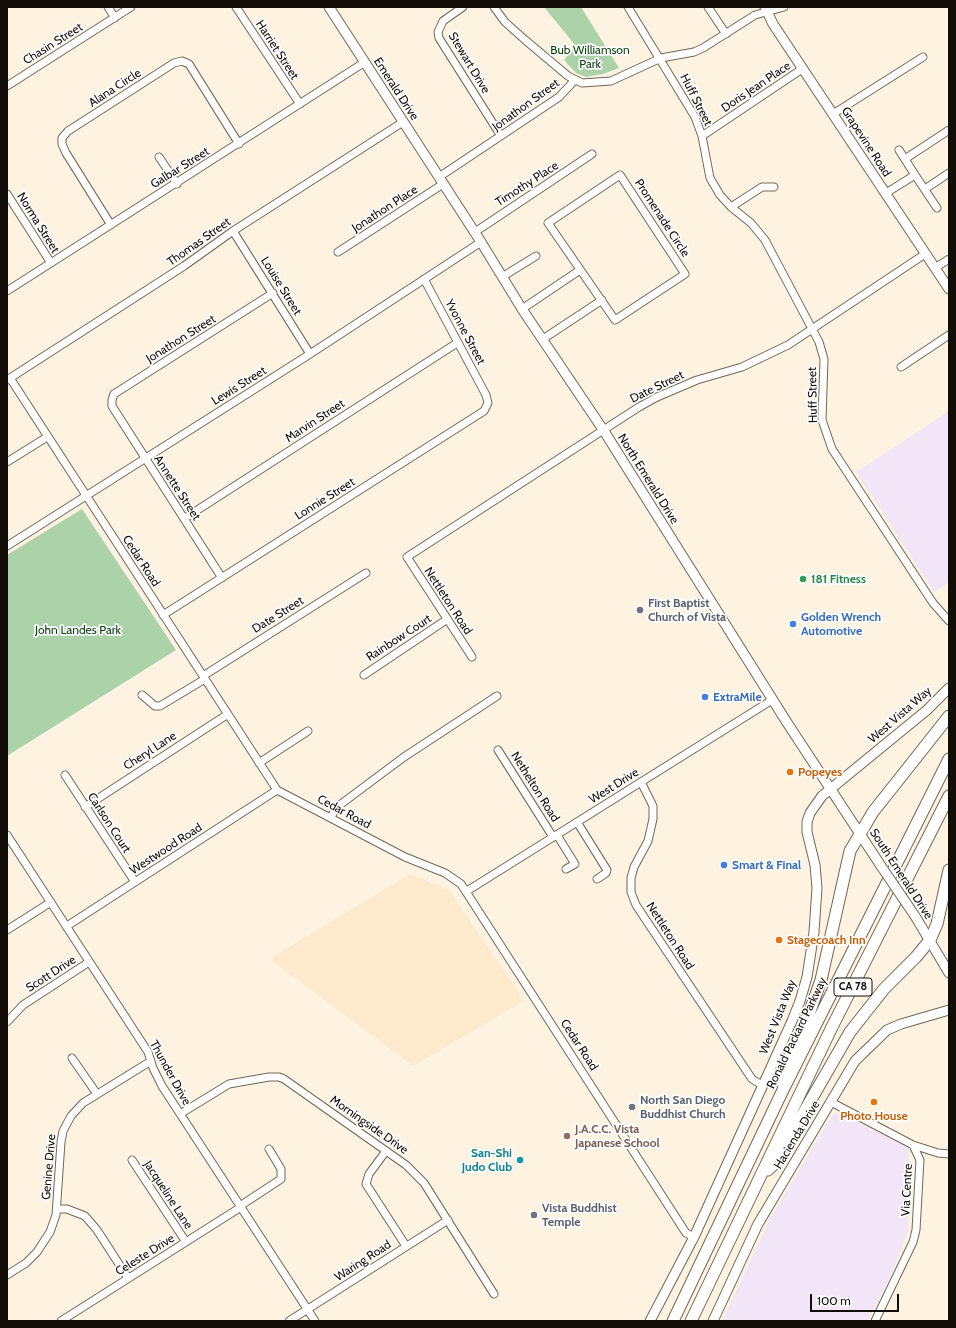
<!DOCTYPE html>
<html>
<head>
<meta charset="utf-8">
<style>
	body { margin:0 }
	#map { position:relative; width:956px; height:1328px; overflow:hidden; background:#fef3e0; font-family:Cabin,sans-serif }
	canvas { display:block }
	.frame { position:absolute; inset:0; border:8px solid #120d06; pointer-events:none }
	.scale { position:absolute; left:810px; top:1294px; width:89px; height:18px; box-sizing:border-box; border:2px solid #120d06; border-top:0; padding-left:5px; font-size:12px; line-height:14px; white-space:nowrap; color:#120d06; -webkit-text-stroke:3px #fff; paint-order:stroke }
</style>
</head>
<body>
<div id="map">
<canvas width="956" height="1328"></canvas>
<div class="frame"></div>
<div class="scale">100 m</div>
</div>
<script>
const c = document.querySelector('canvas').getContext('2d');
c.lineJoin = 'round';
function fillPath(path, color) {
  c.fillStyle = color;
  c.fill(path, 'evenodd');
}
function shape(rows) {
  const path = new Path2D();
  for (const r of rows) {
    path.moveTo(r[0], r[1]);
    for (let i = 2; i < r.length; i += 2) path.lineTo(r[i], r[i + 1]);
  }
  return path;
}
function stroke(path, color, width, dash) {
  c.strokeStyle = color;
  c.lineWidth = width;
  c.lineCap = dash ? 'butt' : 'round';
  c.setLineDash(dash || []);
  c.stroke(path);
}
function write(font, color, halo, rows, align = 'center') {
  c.font = font + ' Cabin,sans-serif';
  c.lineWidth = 3.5;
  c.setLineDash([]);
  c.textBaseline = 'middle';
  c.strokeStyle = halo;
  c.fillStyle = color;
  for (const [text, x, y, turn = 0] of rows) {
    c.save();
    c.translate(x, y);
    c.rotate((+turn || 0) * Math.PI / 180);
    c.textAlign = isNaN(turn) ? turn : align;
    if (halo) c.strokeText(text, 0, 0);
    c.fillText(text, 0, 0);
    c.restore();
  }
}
fillPath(shape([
	[949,411,949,582,934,592,856,472],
	[833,1114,842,1114,909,1148,908,1232,892,1273,868,1321,722,1321,770,1219]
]), '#f2e5f8');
fillPath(shape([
	[410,874,449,890,518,991,522,1002,413,1066,272,961,274,956]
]), '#fdeacd');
fillPath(shape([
	[544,7,581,7,619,68,603,74,586,77,576,73,564,60,575,45],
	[82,509,176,650,7,756,7,555]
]), '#acd2aa');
const minor = shape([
	[108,7,115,18],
	[236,7,300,104],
	[463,7,443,21,438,32,439,38,501,136],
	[494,7,505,22,524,39,568,76,582,83,611,81,661,58,694,52,703,48,755,15,784,7],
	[628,7,695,117,702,136,710,178,720,195,731,207,751,223,765,240,819,342,824,359,822,420,832,449,933,603,949,621],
	[708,7,726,34],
	[7,86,131,7],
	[833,114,923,57],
	[702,136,802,69],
	[899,150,915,175],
	[159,157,177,184],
	[905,159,949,130],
	[620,175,685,274,615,320,548,223,620,175],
	[439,177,559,97,574,81],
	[925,189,949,173],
	[886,193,915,175,937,208],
	[7,194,51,263],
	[731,207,762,187,774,187],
	[111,225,66,153,62,144,62,138,68,131,174,63,182,61,189,64,239,144],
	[233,231,310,354],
	[475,232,592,154],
	[338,252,443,184],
	[935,268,949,259],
	[502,277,536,256],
	[7,291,365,62],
	[522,309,580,270],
	[543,339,602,300],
	[901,367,949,335],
	[10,378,277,790,405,857,445,873,461,884,686,1233,694,1237],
	[7,380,184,266,233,231,403,122],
	[7,462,47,437],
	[185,518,457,343],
	[7,546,310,354,481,242],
	[222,578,112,406,112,400,114,394,273,293],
	[163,615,484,411,488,403,486,395,424,279],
	[472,657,407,557,639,407,657,397,697,380,742,367,788,345,925,254],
	[364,675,446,620],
	[203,676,366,573],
	[142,695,155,706,160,706,205,679],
	[498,750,553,837],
	[259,763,308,731],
	[65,775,135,882],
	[641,782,653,806,653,819,648,841,634,867,631,878,631,892,636,905,752,1079,762,1085],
	[85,807,228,714],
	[331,817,337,807,404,757,497,696],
	[577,822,607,870,606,873,597,879],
	[7,835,148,1052,153,1068,162,1086,315,1321],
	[557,835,575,864,566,869],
	[467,891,772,700],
	[67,926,277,790],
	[7,930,51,902],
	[7,1022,23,1005,89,962],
	[72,1058,97,1094],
	[831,1102,913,1145,920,1160,916,1230,913,1242,875,1321],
	[180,1114,229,1084,269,1077,279,1077,284,1079,406,1165,424,1183,494,1294],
	[913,1145,938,1153,949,1154],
	[386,1151,369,1174,366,1184,406,1246],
	[132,1160,186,1242],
	[240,1206,281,1179,281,1169,269,1149],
	[57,1209,67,1209,85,1216,97,1230,128,1278],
	[7,1275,26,1263,37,1252,50,1232,56,1215,61,1142,63,1131,71,1116,83,1103,151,1061],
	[61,1321,241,1207],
	[289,1321,448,1220]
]);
const major = shape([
	[329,7,481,242,522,309,604,431,786,721,881,866],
	[765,7,773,24,949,289],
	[915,916,949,973],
	[650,1321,694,1237,792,1021,800,1001,807,977,814,932,817,888,815,865,807,832,807,822,810,813,822,796,927,710,949,688],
	[713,1321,758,1224,855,1061,887,1030,901,1024,949,1010]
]);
const highway = shape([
	[783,1085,784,1070,809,1014,821,980,850,851,873,812,949,716],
	[768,1170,774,1164,850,1032,884,989,916,957,930,940,937,924,949,870],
	[673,1321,782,1092,949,759],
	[691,1321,832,1027,949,796]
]);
stroke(minor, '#736753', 9);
stroke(major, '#736753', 11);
stroke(highway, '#736753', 13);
stroke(minor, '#fff', 7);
stroke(major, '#fff', 9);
stroke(highway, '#fff', 11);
const majorBridge = shape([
	[881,866,915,916]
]);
stroke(majorBridge, '#736753', 11, []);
stroke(majorBridge, '#fff', 9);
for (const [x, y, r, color] of [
	[803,579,4,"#2e9e5b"],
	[640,610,4,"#6b7280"],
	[793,624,4,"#3f7fe0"],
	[705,697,4,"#3f7fe0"],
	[790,772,4,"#e8710a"],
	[724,865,4,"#3f7fe0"],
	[779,940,4,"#e8710a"],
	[874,1102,4,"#e8710a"],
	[632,1107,4,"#6b7280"],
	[567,1136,4,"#8d6e63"],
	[520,1160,4,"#0f9aa8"],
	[534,1215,4,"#6b7280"]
]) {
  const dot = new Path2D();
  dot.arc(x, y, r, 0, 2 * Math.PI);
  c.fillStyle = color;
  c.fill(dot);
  stroke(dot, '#fff', 1.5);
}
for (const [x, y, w] of [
	[853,987,38]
]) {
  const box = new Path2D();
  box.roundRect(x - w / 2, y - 9, w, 18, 3);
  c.fillStyle = '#fff';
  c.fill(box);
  stroke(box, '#120d06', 1);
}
write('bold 11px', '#120d06', null, [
	["CA 78",853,987]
]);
write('12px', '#120d06', '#fff', [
	["Chasin Street",53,44,-32],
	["Harriet Street",277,50,57],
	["Stewart Drive",469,63,59],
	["Doris Jean Place",756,87,-34],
	["Alana Circle",115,88,-33],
	["Emerald Drive",396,89,57],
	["Huff Street",696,100,63],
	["Jonathon Street",526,105,-36],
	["Grapevine Road",866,142,57],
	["Galbar Street",180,168,-32],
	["Timothy Place",527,184,-33],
	["Jonathon Place",385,209,-33],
	["Promenade Circle",662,218,57],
	["Norma Street",38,223,58],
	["Thomas Street",199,242,-35],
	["Louise Street",281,286,58],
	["Yvonne Street",465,332,62],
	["Jonathon Street",181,339,-32],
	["Lewis Street",239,386,-32],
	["Date Street",657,387,-26],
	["Huff Street",813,395,-91],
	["Marvin Street",315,421,-33],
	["North Emerald Drive",648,479,58],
	["Annette Street",177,488,57],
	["Lonnie Street",325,499,-32],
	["Cedar Road",141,561,57],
	["Nettleton Road",448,601,57],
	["Date Street",278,615,-32],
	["Rainbow Court",399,638,-33],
	["West Vista Way",900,715,-41],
	["Cheryl Lane",150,751,-33],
	["West Drive",614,786,-32],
	["Nethelton Road",535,787,58],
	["Cedar Road",344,812,28],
	["Carlson Court",109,823,57],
	["Westwood Road",166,849,-33],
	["South Emerald Drive",901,874,57],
	["Nettleton Road",670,936,57],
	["Scott Drive",51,974,-33],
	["West Vista Way",778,1017,-68],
	["Ronald Packard Parkway",797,1033,-64],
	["Cedar Road",579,1045,57],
	["Thunder Drive",170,1073,61],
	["Morningside Drive",369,1125,35],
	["Hacienda Drive",797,1135,-59],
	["Genine Drive",49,1167,-85],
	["Via Centre",907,1190,-87],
	["Jacqueline Lane",168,1195,57],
	["Celeste Drive",145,1255,-32],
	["Waring Road",363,1261,-33]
]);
write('12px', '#08440d', '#fff', [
	["Bub Williamson",590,50],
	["Park",590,64],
	["John Landes Park",78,630]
]);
write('bold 12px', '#27864d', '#fff', [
	["181 Fitness",811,579]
], 'left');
write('bold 12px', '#5b616d', '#fff', [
	["First Baptist",648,603],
	["Church of Vista",648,617],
	["North San Diego",640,1100],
	["Buddhist Church",640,1114],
	["Vista Buddhist",542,1208],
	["Temple",542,1222]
], 'left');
write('bold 12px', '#366cbe', '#fff', [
	["Golden Wrench",801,617],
	["Automotive",801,631],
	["ExtraMile",713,697],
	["Smart & Final",732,865]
], 'left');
write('bold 12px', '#c56008', '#fff', [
	["Popeyes",798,772],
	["Stagecoach Inn",787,940],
	["Photo House",874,1116,"center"]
], 'left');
write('bold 12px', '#785e54', '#fff', [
	["J.A.C.C. Vista",575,1129],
	["Japanese School",575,1143]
], 'left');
write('bold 12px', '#0d838f', '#fff', [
	["San-Shi",512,1153],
	["Judo Club",512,1167]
], 'right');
</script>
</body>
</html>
